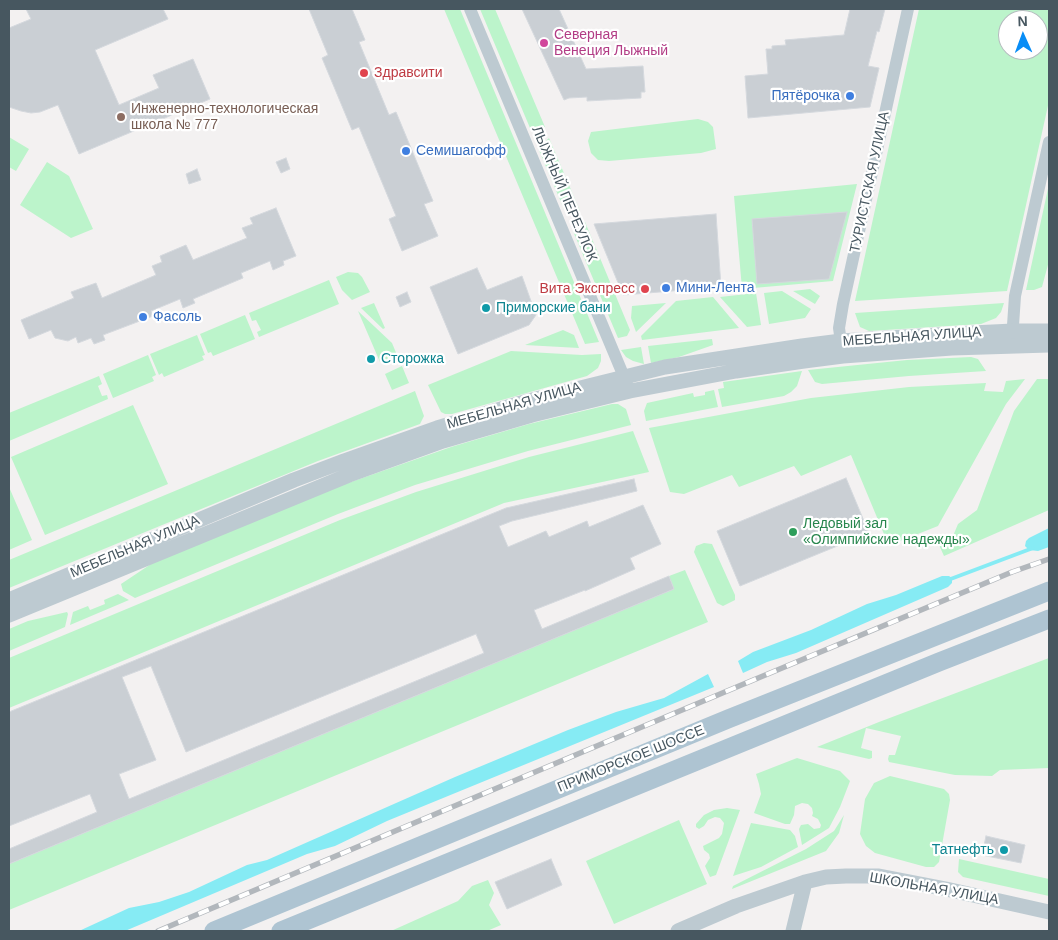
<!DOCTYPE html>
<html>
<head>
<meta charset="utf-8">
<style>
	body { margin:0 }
	#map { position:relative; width:1058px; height:940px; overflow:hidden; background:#f3f1f1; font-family:Arial,sans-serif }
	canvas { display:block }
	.frame { position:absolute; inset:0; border:10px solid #475760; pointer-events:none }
	.north { position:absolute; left:998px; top:10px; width:50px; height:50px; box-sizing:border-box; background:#fff; border:1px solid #b5bcbf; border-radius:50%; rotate:358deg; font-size:14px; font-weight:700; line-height:20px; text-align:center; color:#475760 }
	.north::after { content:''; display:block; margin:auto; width:18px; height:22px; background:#088df6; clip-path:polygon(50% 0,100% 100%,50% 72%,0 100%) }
</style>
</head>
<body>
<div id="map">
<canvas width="1058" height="940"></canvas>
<div class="frame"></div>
<div class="north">N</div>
</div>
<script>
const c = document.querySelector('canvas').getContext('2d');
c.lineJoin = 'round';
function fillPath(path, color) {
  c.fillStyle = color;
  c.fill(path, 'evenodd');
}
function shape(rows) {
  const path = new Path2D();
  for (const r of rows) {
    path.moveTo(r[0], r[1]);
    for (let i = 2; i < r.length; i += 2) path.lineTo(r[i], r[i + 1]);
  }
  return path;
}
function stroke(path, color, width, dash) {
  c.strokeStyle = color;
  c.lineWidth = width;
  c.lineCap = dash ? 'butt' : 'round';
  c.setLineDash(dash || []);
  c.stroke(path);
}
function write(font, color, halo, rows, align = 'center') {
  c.font = font + ' Arial,sans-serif';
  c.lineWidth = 4.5;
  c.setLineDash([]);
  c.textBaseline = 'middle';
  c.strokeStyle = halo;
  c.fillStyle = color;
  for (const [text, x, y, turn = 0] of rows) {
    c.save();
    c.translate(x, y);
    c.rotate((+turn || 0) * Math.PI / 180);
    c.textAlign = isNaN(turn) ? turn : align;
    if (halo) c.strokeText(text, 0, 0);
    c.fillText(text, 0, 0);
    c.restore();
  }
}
fillPath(shape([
	[444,9,460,9,599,342,585,344],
	[480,9,495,9,545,127,530,128],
	[919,9,1049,9,1049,101,1007,291,855,301],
	[1008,20,1038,20,1038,50,1008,50],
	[698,119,708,122,713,127,716,149,701,153,609,161,598,160,591,153,588,141,591,132],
	[9,137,29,149,16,171,9,167],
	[549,138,580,211,571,212,564,209,538,148],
	[47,162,69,176,93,229,71,238,20,205],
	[857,184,833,281,742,289,734,196],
	[1049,184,1049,261,1042,287,1034,290,1026,290],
	[585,222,630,330,627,336,618,338,573,231,578,224],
	[348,272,358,273,362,277,370,292,352,300,342,290,336,277],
	[329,280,339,304,259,337,257,332,261,330,256,320,252,321,249,313],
	[810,289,820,296,815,304,793,291],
	[782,291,811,309,805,318,769,324,764,293],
	[756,293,761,325,747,327,720,297],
	[713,297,739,328,642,340,641,336,676,301],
	[374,303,385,328,383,329,361,308],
	[666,303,636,332,631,318,632,306],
	[1004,303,1001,312,996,318,981,324,869,331,860,327,855,313],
	[358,311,392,343,397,355,380,362],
	[245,315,255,339,213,356,211,352,208,353,200,334],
	[563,330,574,335,579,348,525,345],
	[197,335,205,355,202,356,204,360,164,377,162,373,159,375,150,354],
	[712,339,713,345,679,357,651,363,648,346],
	[641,347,644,364,633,361,626,357,621,350],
	[511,351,582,355,601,354,601,361,598,368,587,376,452,414,445,414,441,412,428,385],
	[148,355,156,375,152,377,154,381,113,398,103,374],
	[971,357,978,359,986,371,909,376,822,384,815,382,808,370,907,360],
	[402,366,409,383,392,390,385,374],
	[802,371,797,386,791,392,784,396,722,407,718,389,724,388,723,382],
	[99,376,102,384,98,386,102,396,107,395,108,399,9,441,9,413],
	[1025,379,1006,404,938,526,895,543,886,539,851,455,801,476,794,466,739,487,732,475,684,494,670,492,649,428,811,398,909,387,986,383,984,391,1003,392,1006,381],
	[1037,379,1049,379,1049,510,944,556,939,545,950,543,958,524,977,510,1014,411],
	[714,390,718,407,646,421,644,411,647,403,693,393,694,397,705,395,705,392],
	[415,391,424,416,420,424,318,461,9,588,9,560],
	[612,404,618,404,626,409,631,425,528,451,415,485,338,514,135,598,123,591,121,584,154,562,328,490,451,447,529,424],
	[133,405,168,484,45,535,11,457],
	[633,431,649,472,504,503,9,708,9,658,340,520,416,492,529,457],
	[9,487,32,540,9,550],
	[704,543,712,544,735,595,735,600,723,606,717,603,694,552,696,546],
	[685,570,708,622,9,910,9,864,674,589,669,576],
	[118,594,129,600,70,625,73,612,88,606,90,610,105,604,104,600],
	[67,612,68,614,65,627,9,651,9,629,28,621],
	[1049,658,1049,768,1000,770,992,776,955,775,889,762,888,759,889,755,895,755,901,736,866,728,861,748,872,751,872,758,869,759,817,747,879,722],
	[797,758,840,771,850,781,840,807,829,828,802,845,799,829,801,825,808,824,814,829,820,828,821,825,818,819,812,816,813,813,812,808,808,804,802,803,795,806,794,815,790,824,785,824,754,813,761,794,759,784,756,774],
	[890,776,944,789,949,794,950,800,939,862,934,867,926,867,875,853,866,846,860,834,865,799,874,783],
	[727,808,740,810,716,875,710,877,705,866,710,858,709,854,704,850,703,846,719,838,722,834,724,823,720,818,715,817,708,820,704,826,699,829,696,827,696,824,704,815,714,810],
	[844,815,839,833,826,851,732,889,733,886,806,849,834,831],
	[679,820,707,884,614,924,586,861],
	[751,823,790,830,795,836,798,847,761,867,733,876],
	[959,859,1049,879,1049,896,963,877,958,872],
	[488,880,494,893,489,905,501,925,487,931,391,931,458,901,472,886]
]), '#bcf4cb');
fillPath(shape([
	[1049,528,1049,547,1038,551,1029,550,1025,546,1026,541,1029,538],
	[942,576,949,576,952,578,952,583,948,587,796,653,767,662,743,673,738,661,753,652,811,630,867,604,896,595],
	[708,674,714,687,387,821,335,846,307,854,125,931,79,931,129,908,159,902,189,892,247,865,267,860,455,777,568,730,616,712,664,698]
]), '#86ebf4');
stroke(shape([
	[948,580,1033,548]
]), '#86ebf4', 4);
const building = shape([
	[26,9,163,9,168,19,95,50,119,105,159,88,153,75,193,59,210,99,79,154,58,105,40,112,31,113,21,111,9,107,9,28,31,19,26,9],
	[309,9,352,9,365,40,359,42,389,115,396,112,433,201,424,204,438,236,402,251,389,219,396,216,359,127,352,130,322,58,328,55,309,9],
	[522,9,559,9,586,69,643,66,645,92,641,92,641,98,587,101,587,97,569,98,564,100,522,9],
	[850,9,885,9,879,32,877,31,868,66,879,68,870,107,748,118,745,76,768,74,766,49,772,49,772,46,786,45,785,40,844,35,850,9],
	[286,158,290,169,281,173,276,162,286,158],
	[197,169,201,180,189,184,186,174,197,169],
	[276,208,296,256,283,261,284,265,273,270,270,261,241,273,243,278,193,299,195,303,183,308,180,299,151,311,153,316,103,335,105,340,94,344,91,338,78,343,76,337,68,341,55,338,51,330,29,339,21,320,74,298,71,292,96,283,102,298,156,275,152,266,162,262,160,256,186,245,193,260,247,238,242,228,253,224,250,218,276,208],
	[847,212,829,279,757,284,752,219,847,212],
	[716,214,721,287,623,295,594,224,716,214],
	[477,268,487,290,522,276,536,315,529,325,458,354,430,287,477,268],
	[407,292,411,302,400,307,396,297,407,292],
	[846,478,869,533,740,586,717,531,846,478],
	[634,479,637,491,512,521,499,526,508,547,546,531,549,537,587,521,589,527,643,505,661,544,630,558,635,569,585,591,585,590,534,610,542,629,669,576,674,589,9,864,9,849,97,812,90,794,9,826,9,712,506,508,634,479],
	[476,634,484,653,129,799,119,774,156,760,122,677,151,666,186,752,476,634],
	[986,836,1025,845,1021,863,982,855,986,836],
	[551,859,562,885,507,909,495,882,551,859]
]);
fillPath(building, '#cacfd4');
stroke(building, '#d4d8dd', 1);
stroke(shape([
	[470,9,627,384],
	[1012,340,1015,296,1049,142],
	[842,349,839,328,843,304,908,9]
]), '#bdcad1', 12);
stroke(shape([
	[9,600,294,480,344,461,437,428,528,401,665,367,802,346,841,341,952,334,1013,331,1049,331],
	[9,615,349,475,443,441,532,415,630,391,736,371,804,361,843,356,952,348,1049,345],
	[678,931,736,906,805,882,826,877,846,876,879,876,946,889,1049,912],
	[793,931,805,882]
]), '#bdcad1', 15);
stroke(shape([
	[214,931,728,719,1049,591],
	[281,931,939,662,1049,619]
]), '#aec4d2', 19);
const rail = shape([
	[158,931,739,686,1012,572,1049,559]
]);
stroke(rail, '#b2b7bc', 5.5);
stroke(rail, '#fff', 4, [11]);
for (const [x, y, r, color] of [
	[544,43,5,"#d1479c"],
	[364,73,5,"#e0444e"],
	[850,96,5,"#3f7fe0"],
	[121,117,5,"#8d6e63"],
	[406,151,5,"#3f7fe0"],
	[666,288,5,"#3f7fe0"],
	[645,289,5,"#e0444e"],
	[486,308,5,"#0f9aa8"],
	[143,317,5,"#3f7fe0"],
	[371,359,5,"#0f9aa8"],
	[793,532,5,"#2e9e5b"],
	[1004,850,5,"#0f9aa8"]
]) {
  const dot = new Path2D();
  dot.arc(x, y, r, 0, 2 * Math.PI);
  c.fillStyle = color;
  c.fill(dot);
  stroke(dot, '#fff', 2);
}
write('14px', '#b23c85', '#fff', [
	["Северная",554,35],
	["Венеция Лыжный",554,51]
], 'left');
write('14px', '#be3a42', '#fff', [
	["Здравсити",374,73],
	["Вита Экспресс",635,289,"right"]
], 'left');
write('14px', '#366cbe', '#fff', [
	["Пятёрочка",840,96,"right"],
	["Семишагофф",416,151],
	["Мини-Лента",676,288],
	["Фасоль",153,317]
], 'left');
write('14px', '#785e54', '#fff', [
	["Инженерно-технологическая",131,109],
	["школа № 777",131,125]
], 'left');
write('14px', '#475760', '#fff', [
	["ТУРИСТСКАЯ УЛИЦА",870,182,-78],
	["ЛЫЖНЫЙ ПЕРЕУЛОК",564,194,67],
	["МЕБЕЛЬНАЯ УЛИЦА",912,337,-4],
	["МЕБЕЛЬНАЯ УЛИЦА",514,406,-16],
	["МЕБЕЛЬНАЯ УЛИЦА",135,547,-23],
	["ПРИМОРСКОЕ ШОССЕ",631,759,-22],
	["ШКОЛЬНАЯ УЛИЦА",934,889,10]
]);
write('14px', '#0d838f', '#fff', [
	["Приморские бани",496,308],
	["Сторожка",381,359],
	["Татнефть",994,850,"right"]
], 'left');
write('14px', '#27864d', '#fff', [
	["Ледовый зал",803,524],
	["«Олимпийские надежды»",803,540]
], 'left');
</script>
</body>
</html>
